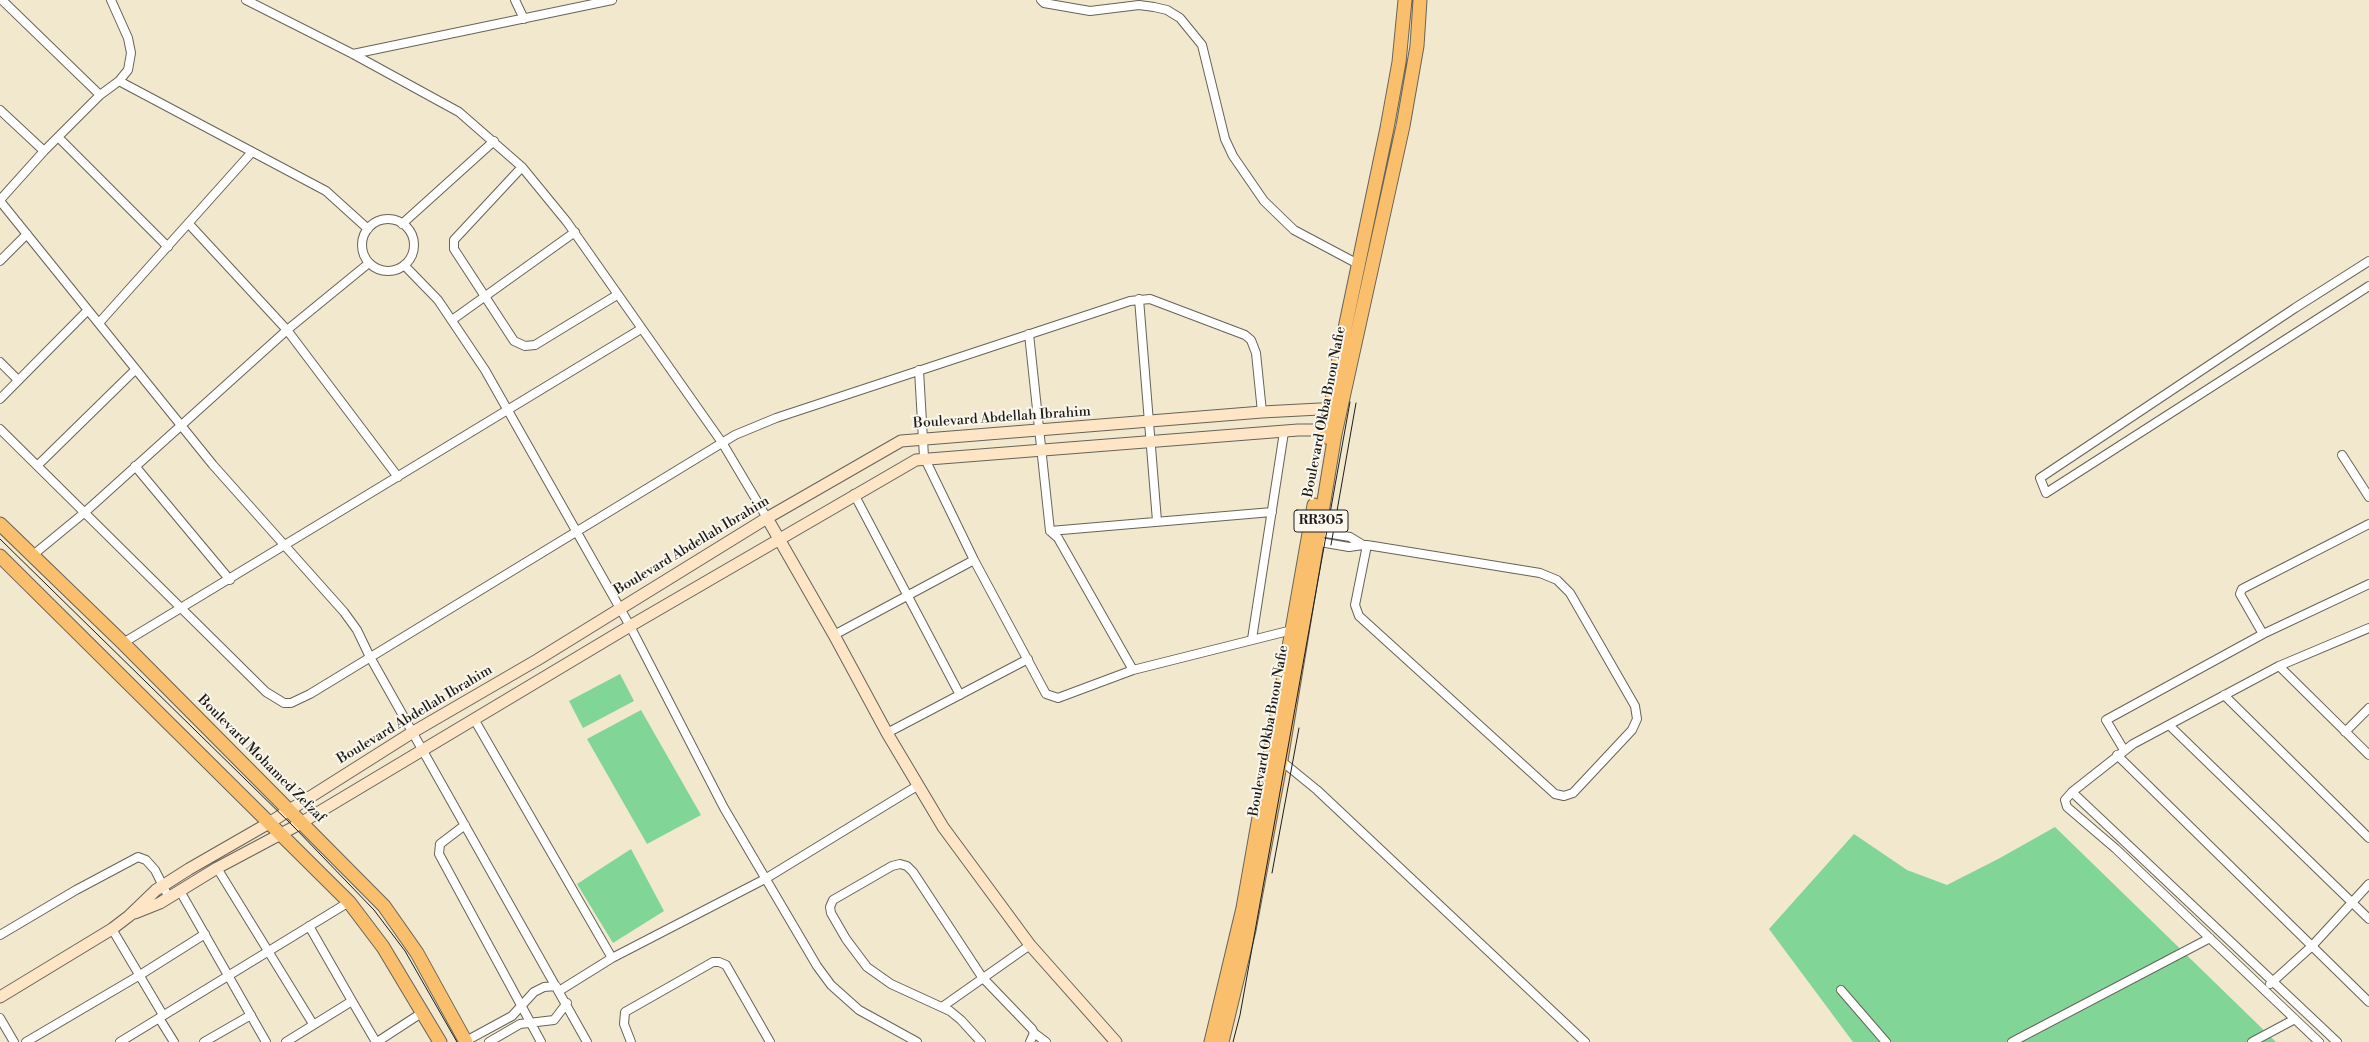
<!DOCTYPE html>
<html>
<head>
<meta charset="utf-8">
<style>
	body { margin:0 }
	canvas { display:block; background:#f1e8cd }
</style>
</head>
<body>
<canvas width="2369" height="1042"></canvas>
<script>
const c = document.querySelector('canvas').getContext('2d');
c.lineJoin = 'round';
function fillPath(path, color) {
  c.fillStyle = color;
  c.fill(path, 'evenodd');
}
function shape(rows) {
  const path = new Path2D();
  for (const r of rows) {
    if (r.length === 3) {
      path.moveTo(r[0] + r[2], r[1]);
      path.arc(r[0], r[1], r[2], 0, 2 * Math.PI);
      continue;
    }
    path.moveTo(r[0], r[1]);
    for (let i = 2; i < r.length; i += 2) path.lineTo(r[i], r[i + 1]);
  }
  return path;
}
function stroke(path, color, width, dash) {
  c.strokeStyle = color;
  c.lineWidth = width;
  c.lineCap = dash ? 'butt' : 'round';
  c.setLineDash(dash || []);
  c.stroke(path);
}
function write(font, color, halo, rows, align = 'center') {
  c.font = font + ' "Libre Bodoni",serif';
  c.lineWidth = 4;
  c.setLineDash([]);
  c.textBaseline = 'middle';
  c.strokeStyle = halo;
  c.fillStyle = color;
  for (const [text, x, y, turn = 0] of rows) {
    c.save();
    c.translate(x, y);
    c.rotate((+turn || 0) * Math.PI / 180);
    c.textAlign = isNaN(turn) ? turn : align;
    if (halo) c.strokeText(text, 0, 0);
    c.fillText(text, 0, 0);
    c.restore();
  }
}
fillPath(shape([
	[620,674,634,701,583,728,569,701],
	[641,710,701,815,647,844,587,739],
	[2055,827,2276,1042,1853,1042,1769,929,1854,834,1907,870,1947,885,2000,858],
	[631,849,664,911,613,943,577,884]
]), '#81d597');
const street = shape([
	[2,0,100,95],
	[246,0,353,54,459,112,522,167,567,222,723,444,767,518],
	[515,0,524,19],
	[1041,0,1044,3,1090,11,1139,5,1154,7,1167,10,1180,18,1202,45,1225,139,1233,156,1264,201,1294,230,1358,264],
	[353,54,612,0],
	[119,81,326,191,368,229],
	[0,110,44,151],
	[59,138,168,247],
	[522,167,454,240,454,249,514,341,525,346,535,345,617,295],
	[0,200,44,151,100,95,119,81,128,70,131,53,128,38,111,0],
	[0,201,213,465,344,612,357,630,370,657,587,1042],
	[388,245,26],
	[189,224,287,330,398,477],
	[402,224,494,141],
	[0,261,27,234],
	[2369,261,2295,308,2040,478,2046,493,2369,286],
	[404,265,438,300,485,370,630,626,724,808,817,966,831,985,859,1010,917,1042],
	[1139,299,1157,521],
	[452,320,575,232],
	[99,323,252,152],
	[1029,334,1050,531,1058,538,1133,670],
	[0,362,18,380],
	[919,370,924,457,974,560,1046,694,1058,698,1133,670,1292,630],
	[0,399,87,311],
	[0,429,266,692,284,703,291,703,310,694,735,435,776,418,1130,301,1150,299,1245,335,1251,340,1256,353,1262,412],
	[2342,455,2369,497],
	[38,465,135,370],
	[135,466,230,580],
	[854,494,960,695],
	[1050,531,1272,512],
	[1314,531,1350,537,1363,545],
	[1314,541,1349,547,1363,545,1367,545,1540,573,1557,580,1570,593,1635,706,1637,719,1632,730,1573,793,1564,796,1555,794,1359,616,1355,605,1367,545],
	[33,555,84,513,287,330,369,263],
	[2263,634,2240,594,2242,589,2369,524],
	[834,635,974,560],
	[1252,639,1284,432],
	[123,643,641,329],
	[2279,666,2369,755],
	[2224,695,2369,838],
	[474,719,612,958],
	[2169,725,2369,919],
	[2345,732,2369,708],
	[887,733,1028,659],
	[2124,750,2106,720,2263,634,2369,584],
	[2117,755,2369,1002],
	[1279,759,1317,790,1585,1042],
	[2072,792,2337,1042],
	[465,825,440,844,439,854,541,1042],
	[217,868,313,1024],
	[180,891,266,1042],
	[309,926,352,1001],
	[112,929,163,1015],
	[0,935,76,890,138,857,146,860,155,870,169,898],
	[2270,984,2312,946,2369,884],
	[1841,990,1886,1042],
	[559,991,612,958,765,879,917,786],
	[942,1007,1030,945],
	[0,1018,14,1042],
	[159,1018,174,1042],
	[1034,1033,1046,1042],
	[466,1041,512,1016,534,992,544,987,556,986],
	[26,1042,140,975,205,934],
	[120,1042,349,902],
	[204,1042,251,1015],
	[286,1042,352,1001,376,1042],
	[377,1042,423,1012],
	[489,1042,520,1024,554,1020,567,1003],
	[631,1042,624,1024,625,1012,713,962,719,962,726,965,770,1042],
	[981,1042,961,1020,950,1011,891,984,867,967,846,939,831,913,830,907,833,900,892,866,900,864,907,866,913,872,982,977,1032,1029,1034,1033,1030,1042],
	[2012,1042,2210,938],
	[2252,1042,2295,1019],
	[2319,1042,2116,849,2067,807,2065,800,2072,792,2133,744,2279,666,2369,628]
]);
const secondary = shape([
	[767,518,834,635,887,733,943,827,1030,945,1116,1042],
	[135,913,160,903,217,868,294,827,630,626,916,460,1298,430,1320,430,1334,434],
	[0,997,112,929,129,916,156,890,189,869,269,823,413,732,537,660,767,518,901,441,1262,412,1339,408]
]);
const primary = shape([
	[1326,437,1340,352,1387,128,1399,62,1405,0],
	[0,524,123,643,384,906,417,953,466,1042],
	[0,556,349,902,383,947,440,1042],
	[1211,1042,1243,908,1314,505],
	[1222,1042,1249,930,1281,760,1335,434,1403,126,1417,46,1420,0]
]);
stroke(street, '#67635a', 10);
stroke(secondary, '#67635a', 13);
stroke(primary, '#67635a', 15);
stroke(street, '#fff', 8);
stroke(secondary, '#fde5c5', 11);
stroke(primary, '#f9bf6d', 13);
stroke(shape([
	[0,539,294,827,374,910,405,951,457,1042],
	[1331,545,1356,403],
	[1272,873,1299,728],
	[1233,1042,1240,1015,1350,402]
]), '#1c1c1c', 1);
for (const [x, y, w] of [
	[1321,521,54]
]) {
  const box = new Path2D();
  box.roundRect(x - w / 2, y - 11, w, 22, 3);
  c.fillStyle = '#fbf7ec';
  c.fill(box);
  stroke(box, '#1c1c1c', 1);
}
write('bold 13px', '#1c1c1c', null, [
	["RR305",1321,521]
]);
write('14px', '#1c1c1c', '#fbf7ec', [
	["Boulevard Okba Bnou Nafie",1325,412,-79],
	["Boulevard Abdellah Ibrahim",1002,418,-4],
	["Boulevard Abdellah Ibrahim",692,546,-31],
	["Boulevard Abdellah Ibrahim",415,715,-31],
	["Boulevard Okba Bnou Nafie",1269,731,-80],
	["Boulevard Mohamed Zefzaf",261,759,45]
]);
</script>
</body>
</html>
